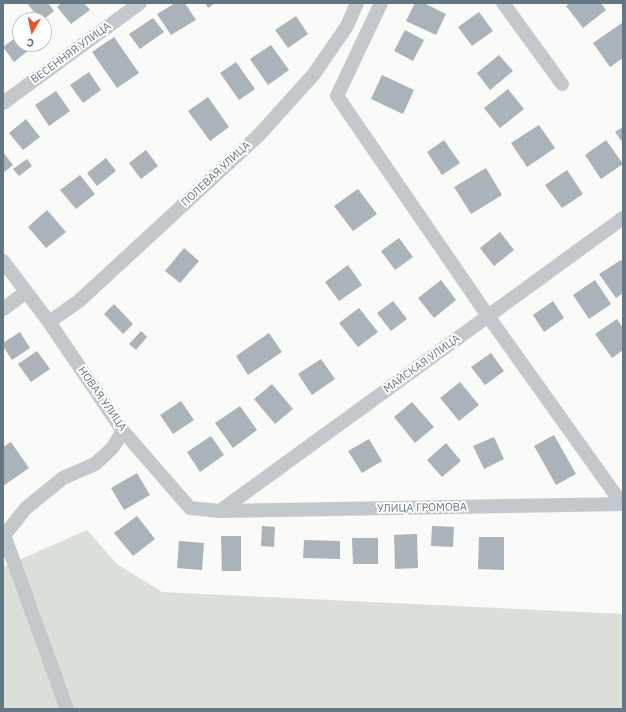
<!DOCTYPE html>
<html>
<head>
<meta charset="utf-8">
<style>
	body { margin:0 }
	#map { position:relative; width:626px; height:712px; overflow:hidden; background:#fafaf8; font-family:"IBM Plex Sans",sans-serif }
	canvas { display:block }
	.frame { position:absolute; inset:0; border:4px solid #657683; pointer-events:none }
	.north { position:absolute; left:12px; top:12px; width:40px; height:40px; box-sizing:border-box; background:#fff; border:1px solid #c1c8cd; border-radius:50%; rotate:189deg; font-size:11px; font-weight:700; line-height:16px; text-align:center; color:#657683 }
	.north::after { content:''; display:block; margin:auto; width:14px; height:18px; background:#e4572e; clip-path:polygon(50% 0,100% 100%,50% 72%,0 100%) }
</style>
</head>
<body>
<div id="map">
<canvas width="626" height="712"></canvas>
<div class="frame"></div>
<div class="north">С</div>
</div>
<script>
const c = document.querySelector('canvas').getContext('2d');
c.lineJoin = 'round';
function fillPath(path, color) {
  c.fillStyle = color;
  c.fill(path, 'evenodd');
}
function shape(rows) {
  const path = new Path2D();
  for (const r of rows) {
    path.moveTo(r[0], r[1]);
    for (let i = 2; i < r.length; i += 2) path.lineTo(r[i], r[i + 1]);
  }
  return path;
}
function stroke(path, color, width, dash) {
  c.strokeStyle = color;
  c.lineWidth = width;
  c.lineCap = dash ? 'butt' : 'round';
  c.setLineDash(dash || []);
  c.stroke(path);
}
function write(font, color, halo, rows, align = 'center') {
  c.font = font + ' "IBM Plex Sans",sans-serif';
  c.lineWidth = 4;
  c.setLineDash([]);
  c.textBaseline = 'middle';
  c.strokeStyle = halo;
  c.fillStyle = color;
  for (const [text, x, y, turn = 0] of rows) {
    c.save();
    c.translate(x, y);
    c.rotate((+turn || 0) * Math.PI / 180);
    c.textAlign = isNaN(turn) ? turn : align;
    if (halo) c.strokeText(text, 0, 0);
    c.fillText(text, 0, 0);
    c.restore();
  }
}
fillPath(shape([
	[87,530,117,564,162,592,623,614,623,709,3,709,3,567]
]), '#dadfd7');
fillPath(shape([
	[27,3,48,3,54,11,43,20,40,20],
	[61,3,84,3,90,10,71,24,57,7],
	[175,3,185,3,196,20,171,35,157,14],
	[205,3,215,3,208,8],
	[415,3,424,3,446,14,436,35,406,21],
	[570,3,601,3,606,10,583,28,566,6],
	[479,12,493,31,472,46,458,27],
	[296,16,308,34,288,48,275,30],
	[153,18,164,32,140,49,129,34],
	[622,23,623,58,610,67,593,43],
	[405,30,424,40,413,61,394,51],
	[19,35,20,44,26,44,30,49,14,62,3,47],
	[114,37,139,73,117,88,92,52],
	[271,45,289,70,268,85,250,59],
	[499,55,513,71,490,90,477,73],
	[236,62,255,89,239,100,220,73],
	[89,72,101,90,83,103,70,85],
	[382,75,414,90,403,114,371,99],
	[508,89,524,109,500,128,484,108],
	[56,91,70,111,49,126,35,105],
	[208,97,229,127,210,141,188,111],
	[26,119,40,137,23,150,9,133],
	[539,125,555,148,527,167,511,143],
	[623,127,623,143,615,132],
	[444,140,460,163,442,175,427,152],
	[606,140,623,164,601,179,585,155],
	[146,150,158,166,141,179,129,163],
	[3,152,13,165,3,173],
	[106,158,116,171,97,186,87,173],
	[27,159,32,166,19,176,13,169],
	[486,168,502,195,471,214,454,187],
	[567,170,583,194,562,208,545,185],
	[80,175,95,194,76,209,60,190],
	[358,189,377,214,353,231,334,206],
	[47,210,66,232,46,248,28,227],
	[500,232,514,250,494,266,480,248],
	[399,238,413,257,395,270,381,251],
	[184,248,199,261,180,283,165,271],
	[621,260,623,263,623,293,616,298,599,274],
	[348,265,362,285,339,301,325,282],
	[441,280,456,300,434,318,418,298],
	[595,280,611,304,589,319,573,295],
	[393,301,407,319,391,331,377,313],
	[553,301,564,318,544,332,533,315],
	[114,304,133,324,123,334,104,314],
	[359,308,378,332,358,347,339,323],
	[617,319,623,328,623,350,612,358,595,334],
	[141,331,147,337,136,350,129,344],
	[20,332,30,348,12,360,3,346,3,343],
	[269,333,282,352,248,375,236,356],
	[37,351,50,369,31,382,18,364],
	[491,353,504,371,485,385,471,367],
	[321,359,335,379,312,395,298,374],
	[460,382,479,405,459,421,440,398],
	[272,384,293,409,275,424,254,399],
	[181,401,194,420,173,434,160,415],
	[412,402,434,427,415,443,394,417],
	[240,406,257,430,233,448,215,423],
	[554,435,576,474,556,485,534,446],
	[211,436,224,455,200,472,187,452],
	[494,437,504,459,484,469,473,446],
	[369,439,382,461,362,473,348,451],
	[11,442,29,468,3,486,3,447],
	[446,443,461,461,442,477,427,460],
	[137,473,150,495,124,510,111,488],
	[137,516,155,539,133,556,114,533],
	[262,526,275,527,274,547,261,546],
	[432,526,454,527,453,547,431,546],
	[417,534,418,568,395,569,394,535],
	[221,536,241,536,241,571,222,571],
	[479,537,504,537,504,570,478,569],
	[352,538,378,538,378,564,353,564],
	[304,540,340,541,340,559,303,558],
	[179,541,204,543,202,570,177,568]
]), '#aab3b9');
stroke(shape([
	[381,3,337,96,488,316,622,504],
	[503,3,562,84],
	[3,103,140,3],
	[3,261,49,322,123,431,190,508,220,511,623,504],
	[3,309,26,292],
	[49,322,79,301,259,135,314,74,347,26,357,3],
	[220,511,623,218],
	[4,535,67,709],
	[3,537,26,508,63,478,95,464,105,455,113,447,123,431]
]), '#c3c8cc', 14);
write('11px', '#657683', '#fff', [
	["ВЕСЕННЯЯ УЛИЦА",71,53,-36],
	["ПОЛЕВАЯ УЛИЦА",216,174,-43],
	["МАЙСКАЯ УЛИЦА",422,364,-36],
	["НОВАЯ УЛИЦА",102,399,55],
	["УЛИЦА ГРОМОВА",422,508,-1]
]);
</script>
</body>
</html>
